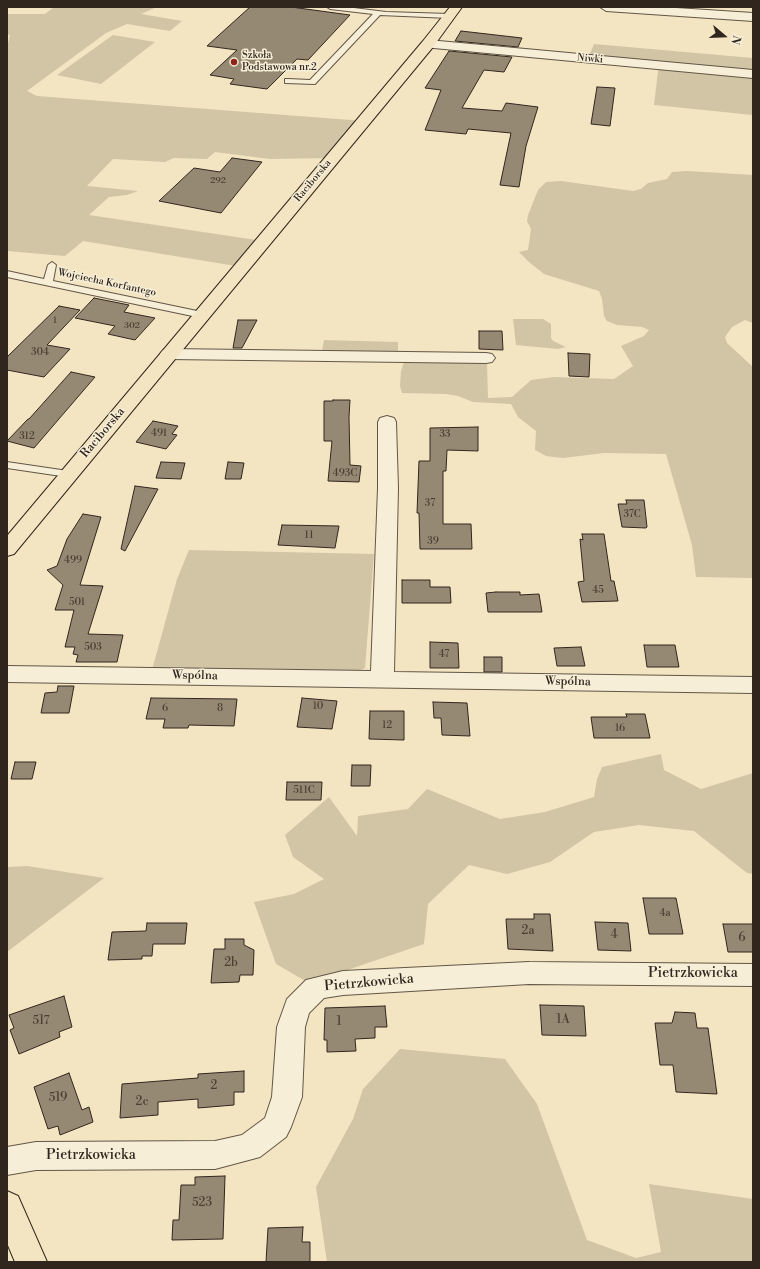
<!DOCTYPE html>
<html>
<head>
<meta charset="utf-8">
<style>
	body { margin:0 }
	#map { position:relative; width:760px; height:1269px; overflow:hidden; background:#f3e5c2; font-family:"Libre Bodoni",serif }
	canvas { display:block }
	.frame { position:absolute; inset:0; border:8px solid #31261e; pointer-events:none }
	.north { position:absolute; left:704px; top:16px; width:40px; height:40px; -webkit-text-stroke:3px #f7eed7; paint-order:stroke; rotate:109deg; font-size:11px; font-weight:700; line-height:16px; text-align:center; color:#31261e }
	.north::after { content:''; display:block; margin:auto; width:14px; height:18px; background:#31261e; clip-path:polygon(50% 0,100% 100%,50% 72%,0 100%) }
</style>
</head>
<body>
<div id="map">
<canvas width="760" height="1269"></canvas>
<div class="frame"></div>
<div class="north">N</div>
</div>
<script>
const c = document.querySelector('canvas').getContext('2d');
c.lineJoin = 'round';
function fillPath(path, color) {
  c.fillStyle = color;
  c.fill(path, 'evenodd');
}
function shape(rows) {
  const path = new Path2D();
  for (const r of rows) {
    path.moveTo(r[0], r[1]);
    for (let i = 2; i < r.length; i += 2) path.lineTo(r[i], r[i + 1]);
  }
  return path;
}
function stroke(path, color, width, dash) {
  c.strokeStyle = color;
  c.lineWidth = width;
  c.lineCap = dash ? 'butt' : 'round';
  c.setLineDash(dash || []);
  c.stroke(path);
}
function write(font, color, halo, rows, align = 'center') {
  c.font = font + ' "Libre Bodoni",serif';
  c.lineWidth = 3;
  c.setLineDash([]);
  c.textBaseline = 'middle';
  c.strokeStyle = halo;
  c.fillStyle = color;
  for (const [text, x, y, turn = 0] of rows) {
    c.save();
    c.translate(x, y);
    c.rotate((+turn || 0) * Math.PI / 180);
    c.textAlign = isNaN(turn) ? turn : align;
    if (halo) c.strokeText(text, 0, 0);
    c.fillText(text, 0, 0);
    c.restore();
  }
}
fillPath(shape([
	[54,7,157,7,141,14,182,21,170,31,127,24,106,33,27,91,37,96,364,121,333,158,270,159,215,152,207,159,174,158,165,162,113,159,87,186,138,191,127,195,109,197,89,215,263,241,242,267,83,241,65,256,7,251,7,48,10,35,7,34,7,14,45,14],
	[113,35,155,42,101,84,57,75],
	[594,44,753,58,753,115,654,105,659,63,589,56],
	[687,171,753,175,753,323,745,320,732,327,725,337,727,343,753,367,753,578,696,577,692,545,666,454,604,453,563,458,546,456,535,450,536,431,518,417,511,404,473,402,458,396,446,394,402,393,400,386,401,371,404,362,487,363,488,398,512,397,531,380,554,377,614,379,633,366,621,346,644,336,649,330,642,327,617,325,607,321,604,316,602,299,599,291,544,274,529,262,519,252,528,250,531,229,527,221,528,215,538,190,546,182,561,181,633,191,641,189,648,183,667,179,672,172],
	[513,319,543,319,551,324,551,338,553,341,566,347,558,349,516,345],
	[324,340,398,342,398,353,322,351],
	[189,550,374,554,365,668,351,675,152,670,177,579],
	[661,754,664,770,701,789,753,773,753,874,747,873,694,831,639,825,594,832,550,862,507,874,469,865,428,904,424,944,309,983,276,964,254,902,294,894,324,879,293,857,285,835,329,797,357,836,358,816,408,809,427,789,500,819,545,812,594,797,597,779,602,767],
	[27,866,104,878,7,952,7,867],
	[400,1049,505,1059,537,1104,587,1240,636,1258,661,1252,649,1184,753,1199,753,1262,327,1262,316,1187,353,1119,363,1089]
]), '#d2c5a6');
const building = shape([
	[250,7,291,7,350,15,308,60,297,59,267,89,230,84,234,79,210,75,237,50,207,46,250,7],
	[461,31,522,38,518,47,455,41,461,31],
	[449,51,512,57,504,72,484,70,462,108,502,111,506,103,538,107,526,146,519,187,500,185,511,133,468,129,466,134,425,130,441,90,425,88,449,51],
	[597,87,615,88,610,126,591,124,597,87],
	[232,158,262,162,221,213,159,201,194,168,220,172,232,158],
	[94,298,129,305,124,312,155,318,135,340,108,334,115,326,75,318,94,298],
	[59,306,80,310,47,345,70,349,44,377,7,370,7,357,59,306],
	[238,320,257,320,242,348,233,348,238,320],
	[479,331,502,331,503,350,479,349,479,331],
	[568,353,590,354,589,377,569,376,568,353],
	[71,372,95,377,34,448,7,441,28,419,29,419,71,372],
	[333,400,350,400,349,417,350,465,361,466,359,482,328,481,332,441,324,441,324,401,333,401,333,400],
	[153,421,178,426,172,434,177,435,166,449,136,442,153,421],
	[478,427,478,451,447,450,446,471,443,471,443,524,471,524,472,549,420,549,419,513,417,513,419,461,430,461,430,428,478,427],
	[161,462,185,463,181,479,156,478,161,462],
	[228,462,244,463,241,479,225,479,228,462],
	[135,486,158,489,125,551,121,549,135,486],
	[626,500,644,500,647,527,646,528,622,527,618,504,627,504,626,500],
	[83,514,101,517,80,585,103,586,88,634,123,635,117,662,76,662,78,655,73,654,75,647,65,647,74,610,55,610,63,585,47,570,57,566,67,539,83,514],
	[282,525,339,526,335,548,278,545,282,525],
	[582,534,604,534,611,581,614,581,618,601,582,602,578,582,584,581,580,539,583,540,582,534],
	[402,580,430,580,430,587,450,587,451,603,402,603,402,580],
	[496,592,520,592,520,595,539,594,542,612,488,612,486,593,496,592],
	[430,642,458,643,459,668,430,668,430,642],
	[644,645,675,645,679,667,647,667,644,645],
	[581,647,585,666,557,666,554,648,581,647],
	[484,657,502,657,502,672,484,672,484,657],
	[58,686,74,686,69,713,41,713,45,693,57,692,58,686],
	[151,698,237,699,234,726,189,725,188,728,163,728,165,719,146,719,151,698],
	[302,698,337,701,332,729,297,727,302,698],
	[433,702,467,703,470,736,442,735,441,718,434,718,433,702],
	[370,711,404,711,404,740,369,739,370,711],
	[626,714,645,714,650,738,594,738,591,717,627,717,626,714],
	[15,762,36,762,32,779,11,779,15,762],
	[352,765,371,765,370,786,351,786,352,765],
	[287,782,322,782,321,800,286,800,287,782],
	[643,898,676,898,683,934,649,934,643,898],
	[534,914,550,914,553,951,508,949,506,919,534,919,534,914],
	[595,922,628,923,631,951,598,950,595,922],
	[147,923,187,923,185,944,153,944,152,956,142,956,142,959,108,960,112,932,146,931,147,923],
	[723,924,753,924,753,952,728,952,723,924],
	[225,939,244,939,244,945,254,950,253,975,240,975,239,982,211,983,214,949,225,949,225,939],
	[64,996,72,1027,59,1032,60,1037,19,1054,10,1030,14,1028,9,1015,64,996],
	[540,1005,584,1006,586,1036,542,1035,540,1005],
	[385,1006,387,1027,375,1027,375,1038,355,1039,356,1051,327,1052,327,1040,324,1040,325,1008,385,1006],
	[675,1012,695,1013,697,1028,708,1028,717,1094,676,1092,673,1065,660,1065,655,1023,672,1023,675,1012],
	[244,1071,244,1092,234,1092,234,1105,198,1108,198,1099,158,1102,158,1115,120,1118,122,1084,198,1078,198,1074,244,1071],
	[69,1073,82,1110,89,1107,93,1122,60,1135,58,1126,48,1129,34,1087,69,1073],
	[225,1176,223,1239,172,1240,173,1220,179,1220,181,1185,195,1185,195,1177,225,1176],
	[303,1227,302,1242,310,1242,310,1262,266,1262,268,1228,303,1227]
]);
fillPath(building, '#968973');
stroke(building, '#31261e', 1);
const lane = shape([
	[327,7,346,7,386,12,449,14,452,16,449,18,380,15,315,84,285,83,285,79,288,79,310,80,373,14,330,9,327,7],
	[52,262,56,265,53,281,202,312,207,315,202,318,7,277,7,271,44,279,48,265,52,262],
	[7,462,68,471,73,474,68,477,7,468,7,462]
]);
const street = shape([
	[600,7,661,7,753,13,753,21,606,11,600,7],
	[428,40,753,70,753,78,423,47,422,44,428,40],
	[169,349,486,353,492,354,495,358,492,362,486,363,169,359,163,358,160,354,163,350,169,349],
	[387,416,394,418,396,422,398,488,394,672,753,677,753,693,7,682,7,666,371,671,378,488,378,422,380,418,387,416],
	[529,962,753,964,753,986,529,984,343,995,324,998,309,1013,305,1027,302,1097,291,1127,286,1137,260,1157,215,1169,36,1170,7,1175,7,1147,36,1142,215,1141,242,1135,265,1118,272,1097,277,1027,287,999,306,980,343,971,529,962]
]);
const primary = shape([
	[450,7,462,7,433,47,14,554,7,556,7,536,423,41,450,7],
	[7,1191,18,1196,47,1262,15,1262,7,1243,7,1191]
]);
stroke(lane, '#625647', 2);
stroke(street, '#625647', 2);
stroke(primary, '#31261e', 2);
fillPath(lane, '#f7eed7');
fillPath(street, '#f7eed7');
fillPath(primary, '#f3e5c2');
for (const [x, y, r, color] of [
	[234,62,4,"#8f2418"]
]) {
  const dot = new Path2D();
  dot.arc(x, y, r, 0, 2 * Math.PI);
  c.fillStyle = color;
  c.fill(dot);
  stroke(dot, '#f7eed7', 1.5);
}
write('9px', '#4a3f33', null, [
	["292",218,181],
	["1",55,321],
	["302",132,326]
]);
write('10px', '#31261e', '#f7eed7', [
	["Szkoła",242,56],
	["Podstawowa nr.2",242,68]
], 'left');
write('10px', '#31261e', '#f7eed7', [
	["Niwki",590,59,5],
	["Raciborska",313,181,-50],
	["Wojciecha Korfantego",107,283,12]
]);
write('10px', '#4a3f33', null, [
	["304",40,353],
	["491",159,434],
	["33",445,435],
	["312",27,437],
	["493C",345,474],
	["37",430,504],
	["37C",632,515],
	["11",309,536],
	["39",433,542],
	["499",73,561],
	["45",598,591],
	["501",77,603],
	["503",93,648],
	["47",444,655],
	["10",318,707],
	["6",165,709],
	["8",220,709],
	["12",387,726],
	["16",620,729],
	["511C",304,791],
	["4a",665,914]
]);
write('12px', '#31261e', '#f7eed7', [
	["Raciborska",103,433,-50],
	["Wspólna",195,676,1],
	["Wspólna",568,682,1]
]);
write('12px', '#4a3f33', null, [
	["2a",528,931],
	["4",614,935],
	["6",742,938],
	["2b",231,963],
	["1A",563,1020],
	["517",41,1021],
	["1",339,1022],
	["2",214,1086],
	["519",58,1098],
	["2c",142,1102],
	["523",202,1203]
]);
write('14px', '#31261e', '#f7eed7', [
	["Pietrzkowicka",693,974],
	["Pietrzkowicka",369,983,-5],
	["Pietrzkowicka",91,1156]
]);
</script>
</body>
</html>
